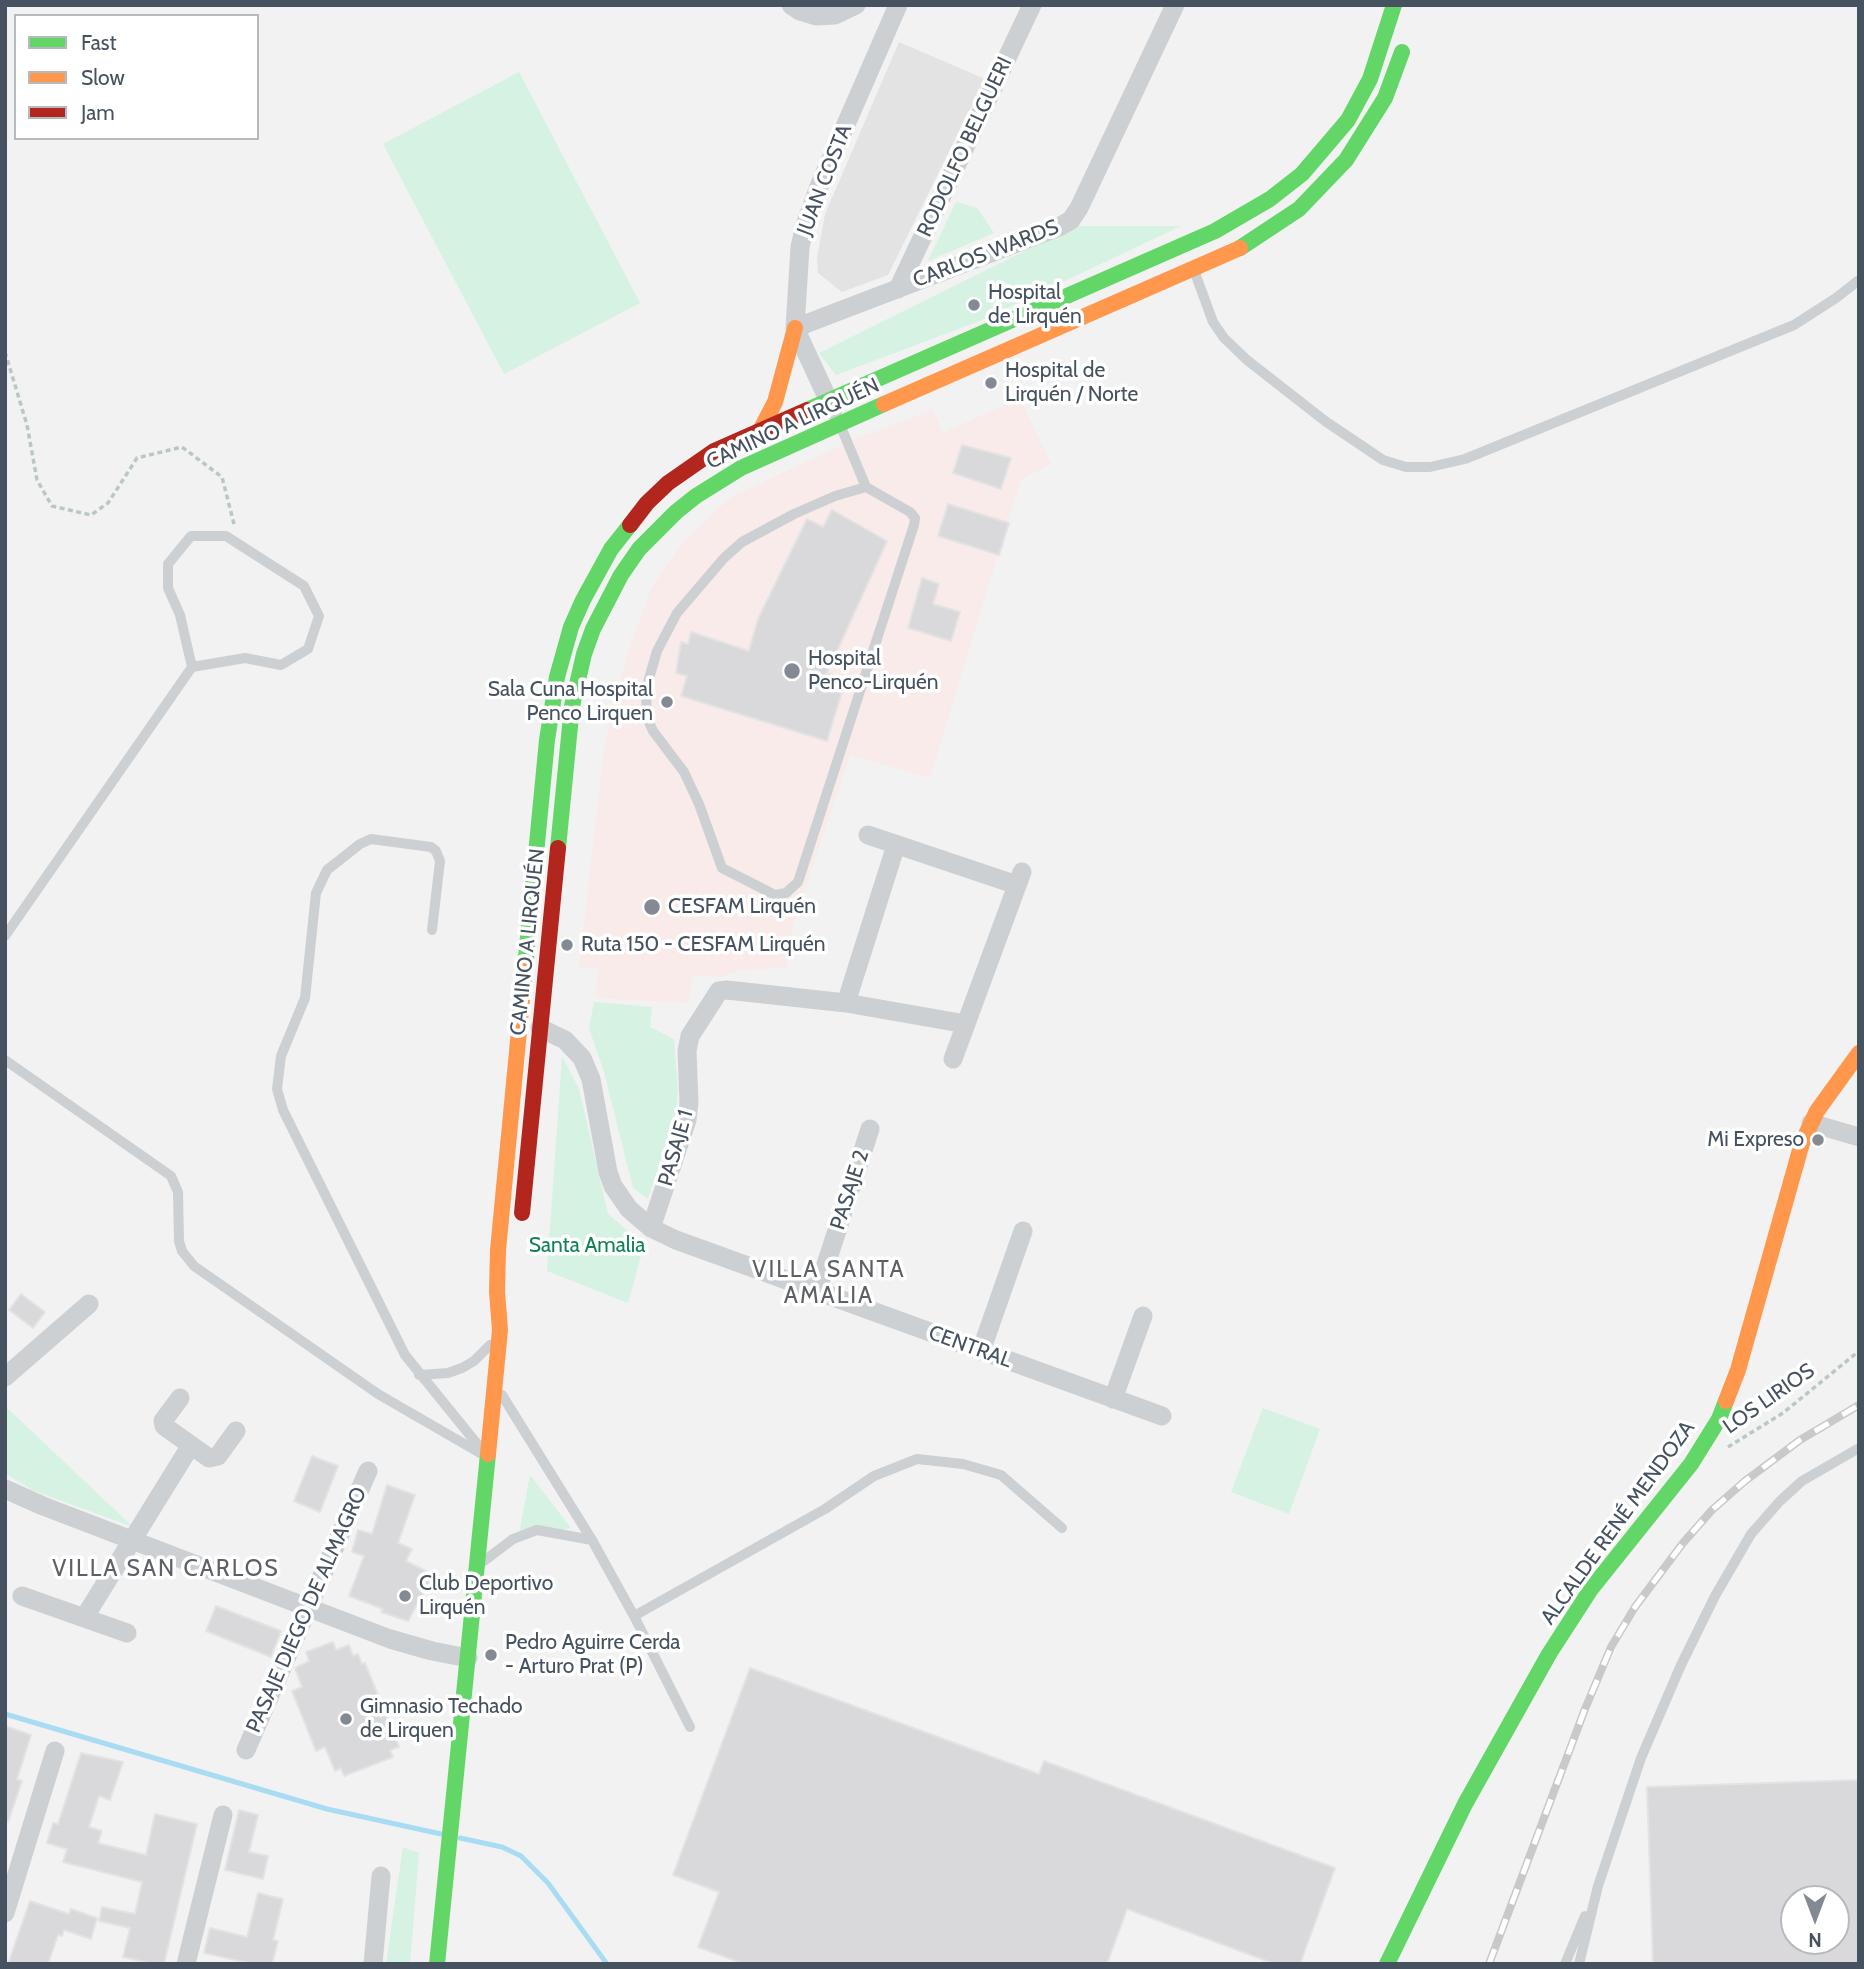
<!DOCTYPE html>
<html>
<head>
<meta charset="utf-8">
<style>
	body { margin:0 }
	#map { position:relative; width:1864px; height:1969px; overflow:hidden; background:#f2f2f2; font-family:Cabin,sans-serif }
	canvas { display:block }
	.frame { position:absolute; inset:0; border:7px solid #475260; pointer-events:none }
	.legend { position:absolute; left:14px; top:14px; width:245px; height:126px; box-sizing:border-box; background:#fff; border:2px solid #b5babf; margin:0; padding:9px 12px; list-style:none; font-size:21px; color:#475260 }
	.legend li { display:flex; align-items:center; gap:14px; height:35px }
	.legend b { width:35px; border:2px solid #b5babf }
	.north { position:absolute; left:1780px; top:1885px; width:70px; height:70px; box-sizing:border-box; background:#fff; border:2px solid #b5babf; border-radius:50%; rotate:180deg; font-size:19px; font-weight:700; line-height:28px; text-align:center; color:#475260 }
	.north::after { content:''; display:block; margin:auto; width:24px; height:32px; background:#838a93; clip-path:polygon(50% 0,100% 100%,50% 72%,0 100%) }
</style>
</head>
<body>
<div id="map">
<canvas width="1864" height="1969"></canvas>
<div class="frame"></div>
<ul class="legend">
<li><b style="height:9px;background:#63d668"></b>Fast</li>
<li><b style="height:9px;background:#ff974d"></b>Slow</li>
<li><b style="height:9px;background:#b3261e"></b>Jam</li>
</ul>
<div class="north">N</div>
</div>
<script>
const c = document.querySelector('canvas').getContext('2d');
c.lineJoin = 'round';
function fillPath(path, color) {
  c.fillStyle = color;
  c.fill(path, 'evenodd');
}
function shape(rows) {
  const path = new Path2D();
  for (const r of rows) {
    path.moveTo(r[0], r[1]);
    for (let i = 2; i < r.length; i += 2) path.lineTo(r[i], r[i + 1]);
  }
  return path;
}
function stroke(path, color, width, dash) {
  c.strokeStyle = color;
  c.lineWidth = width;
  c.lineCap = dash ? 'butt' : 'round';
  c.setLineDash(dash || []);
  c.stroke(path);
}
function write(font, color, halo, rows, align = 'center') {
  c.font = font + ' Cabin,sans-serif';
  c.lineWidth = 7;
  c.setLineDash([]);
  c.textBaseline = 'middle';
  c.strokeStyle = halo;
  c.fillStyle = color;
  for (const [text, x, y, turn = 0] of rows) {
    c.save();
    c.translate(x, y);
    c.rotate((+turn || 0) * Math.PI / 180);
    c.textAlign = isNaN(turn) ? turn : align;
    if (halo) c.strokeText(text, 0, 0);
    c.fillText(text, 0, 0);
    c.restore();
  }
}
fillPath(shape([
	[899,42,985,79,888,275,842,292,818,273,817,258,825,214]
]), '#e3e3e4');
fillPath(shape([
	[1020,398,1051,464,1021,479,930,778,850,755,792,928,786,968,740,970,722,977,693,975,689,1003,595,998,599,968,579,967,604,750,615,697,630,646,652,587,684,541,731,497,855,439,933,410,943,433]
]), '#f8ebe9');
fillPath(shape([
	[519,72,640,303,504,374,383,144],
	[956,202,977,208,994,233,928,261],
	[1075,226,1181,226,982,320,836,375,819,353],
	[594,1002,652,1007,650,1027,674,1039,678,1090,676,1111,648,1199,633,1188,604,1072,589,1028],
	[562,1056,579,1089,608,1214,627,1230,645,1241,628,1303,547,1271],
	[5,1406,133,1527,32,1490,5,1473],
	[1263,1408,1320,1429,1289,1514,1231,1492],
	[530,1475,571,1528,518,1539],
	[403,1847,419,1853,410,1964,386,1964]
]), '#d5f2e3');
stroke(shape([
	[5,1714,327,1809,441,1834],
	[460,1838,502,1847,521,1856,548,1883,607,1964]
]), '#a8dcf2', 5);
const building = shape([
	[962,445,1011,458,1001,489,953,473,962,445],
	[948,504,1009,523,999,555,938,536,948,504],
	[832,510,887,541,827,673,837,676,835,681,844,685,827,741,681,696,687,676,676,673,681,642,688,644,691,632,749,651,758,619,807,519,823,527,832,510],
	[922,578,939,584,933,604,960,612,951,641,908,628,922,578],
	[21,1294,45,1312,33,1328,9,1310,21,1294],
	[312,1456,338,1466,320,1512,294,1501,312,1456],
	[387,1485,415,1495,398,1543,412,1549,406,1561,426,1571,425,1579,430,1581,408,1621,381,1612,383,1609,349,1596,364,1556,352,1552,358,1530,372,1534,387,1485],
	[216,1606,281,1631,271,1657,206,1631,216,1606],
	[333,1642,336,1650,349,1645,353,1656,358,1654,362,1664,365,1663,399,1747,390,1750,393,1757,344,1776,341,1768,335,1771,325,1747,316,1751,292,1691,302,1687,295,1668,309,1661,306,1652,333,1642],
	[750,1668,1039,1774,1044,1761,1335,1868,1300,1964,1275,1964,1127,1909,1107,1964,744,1964,698,1947,719,1892,673,1875,750,1668],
	[5,1726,31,1735,17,1779,22,1781,8,1822,5,1821,5,1726],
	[81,1753,123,1762,110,1800,99,1796,89,1827,102,1831,98,1843,146,1855,155,1814,197,1824,164,1964,153,1964,123,1957,130,1928,99,1921,102,1907,135,1914,142,1882,63,1862,67,1849,47,1843,53,1823,58,1824,81,1753],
	[1859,1780,1859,1964,1653,1964,1647,1787,1859,1780],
	[1794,1899,1836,1899,1836,1941,1794,1941,1794,1899],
	[239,1810,258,1815,249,1852,268,1856,263,1879,225,1870,239,1810],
	[258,1893,283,1899,273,1940,278,1941,272,1964,253,1964,204,1953,210,1928,247,1937,258,1893],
	[30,1901,69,1914,71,1909,97,1918,91,1939,64,1930,62,1936,58,1935,48,1964,8,1964,30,1901]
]);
fillPath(building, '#d9d9dc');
stroke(building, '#e3e3e4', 2);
stroke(shape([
	[5,352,27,425,37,480,52,506,91,515,108,503,137,458,182,447,222,477,234,524],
	[1728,1447,1783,1413,1859,1351]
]), '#bac8c4', 3.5, [5, 3.5]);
stroke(shape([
	[1195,273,1213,322,1224,338,1247,360,1325,421,1383,460,1406,467,1430,467,1465,459,1794,325,1836,298,1859,280],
	[841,427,866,487,910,512,915,518,914,525,798,882,786,893,775,895,722,868,699,804,684,772,653,731,647,718,646,689,657,651,677,613,724,558,742,542,794,514,835,496,866,487],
	[432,930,440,861,436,851,431,847,371,839,360,844,327,870,316,893,305,998,281,1056,277,1089,283,1110,405,1355,482,1450],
	[5,936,192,667,245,658,281,665,308,649,319,616,304,586,226,536,191,536,168,564,168,588,180,615,192,667],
	[5,1060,171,1176,178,1192,179,1241,182,1251,194,1266,378,1394,480,1453],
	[419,1375,448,1373,462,1368,474,1361,490,1345],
	[502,1395,592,1540,634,1616,690,1727],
	[484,1561,513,1539,537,1530,592,1540],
	[634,1616,825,1509,874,1476,917,1459,963,1464,1001,1475,1062,1528],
	[1565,1964,1585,1916],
	[1579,1964,1598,1886,1641,1758,1681,1665,1715,1596,1751,1534,1780,1501,1802,1481,1859,1448]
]), '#cdd0d3', 10);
stroke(shape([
	[791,5,800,11,816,16,835,15,856,5],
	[898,289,1032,5],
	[795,328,1059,227,1071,220,1079,208,1175,5],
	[833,410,795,328,800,247,805,225,820,184,898,5],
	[868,835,1017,885],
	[846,1003,896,845],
	[540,1028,565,1040,582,1058,591,1079,608,1172,613,1186,629,1209,651,1228,676,1240,1162,1416],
	[953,1059,1022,872],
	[1811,1123,1859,1137],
	[651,1228,687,1120,689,1102,687,1051,690,1036,719,991,727,990,846,1003,966,1024],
	[817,1292,870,1129],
	[981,1351,1023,1231],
	[5,1377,89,1304],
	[180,1398,163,1421,164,1426,209,1458,218,1456,236,1431],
	[1113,1399,1143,1316],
	[5,1489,43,1506,390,1639,432,1651,468,1658],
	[22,1596,127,1633],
	[84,1618,191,1445],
	[246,1750,368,1471],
	[5,1913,55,1751],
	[186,1964,223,1815],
	[373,1964,381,1876]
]), '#cdd0d3', 19);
stroke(shape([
	[1240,248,1299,209,1346,160,1385,98,1402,52],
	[807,410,1215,231,1270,199,1302,174,1348,120,1370,79,1394,5],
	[558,848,572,706,584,654,593,629,621,575,639,549,676,512,696,496,741,468,884,404],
	[525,968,547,740,557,677,571,627,583,600,611,549,630,525],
	[437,1964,488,1454],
	[1387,1964,1465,1804,1549,1654,1591,1589,1691,1464,1719,1419,1726,1401]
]), '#63d668', 16);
stroke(shape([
	[884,404,1240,248],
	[761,429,775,402,795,328],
	[1726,1401,1738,1370,1802,1143,1817,1111,1859,1053],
	[488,1454,500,1330,497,1292,498,1250,525,968]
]), '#ff974d', 16);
stroke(shape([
	[630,525,647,503,668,483,714,451,807,410],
	[522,1213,558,848]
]), '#b3261e', 16);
const rail = shape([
	[1489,1964,1585,1709,1611,1647,1635,1607,1683,1543,1712,1510,1745,1481,1800,1440,1859,1405]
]);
stroke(rail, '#c8c9cb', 8);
stroke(rail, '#fff', 5, [16]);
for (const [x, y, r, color] of [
	[974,305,7,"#838a93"],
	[991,383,7,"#838a93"],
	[792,671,9,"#838a93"],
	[667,702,7,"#838a93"],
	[652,907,9,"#838a93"],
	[567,945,7,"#838a93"],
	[1818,1140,7,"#838a93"],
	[405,1596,7,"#838a93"],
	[491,1655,7,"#838a93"],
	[346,1719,7,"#838a93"]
]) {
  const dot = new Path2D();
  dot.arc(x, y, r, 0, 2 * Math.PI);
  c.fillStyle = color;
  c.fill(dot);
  stroke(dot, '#fff', 2.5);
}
write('21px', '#475260', '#fff', [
	["RODOLFO BELGUERI",965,147,-65],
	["JUAN COSTA",825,180,-69],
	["CARLOS WARDS",986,254,-21],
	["CAMINO A LIRQUÉN",793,424,-25],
	["CAMINO A LIRQUÉN",528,942,-84],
	["PASAJE 1",676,1148,-74],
	["PASAJE 2",850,1190,-72],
	["CENTRAL",970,1347,20],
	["LOS LIRIOS",1769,1399,-35],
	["ALCALDE RENÉ MENDOZA",1618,1523,-54],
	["PASAJE DIEGO DE ALMAGRO",307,1610,-66]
]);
write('21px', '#475260', '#fff', [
	["Hospital",988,293],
	["de Lirquén",988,317],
	["Hospital de",1005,371],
	["Lirquén / Norte",1005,395],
	["Hospital",808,659],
	["Penco-Lirquén",808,683],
	["Sala Cuna Hospital",653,690,"right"],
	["Penco Lirquen",653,714,"right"],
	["CESFAM Lirquén",668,907],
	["Ruta 150 - CESFAM Lirquén",581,945],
	["Mi Expreso",1804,1140,"right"],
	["Club Deportivo",419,1584],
	["Lirquén",419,1608],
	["Pedro Aguirre Cerda",505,1643],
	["- Arturo Prat (P)",505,1667],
	["Gimnasio Techado",360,1707],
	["de Lirquen",360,1731]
], 'left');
write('21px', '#118253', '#fff', [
	["Santa Amalia",587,1246]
]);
c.letterSpacing = '2px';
write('23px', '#5d6066', '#fff', [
	["VILLA SANTA",829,1270],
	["AMALIA",829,1296],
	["VILLA SAN CARLOS",166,1569]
]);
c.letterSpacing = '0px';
</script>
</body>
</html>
